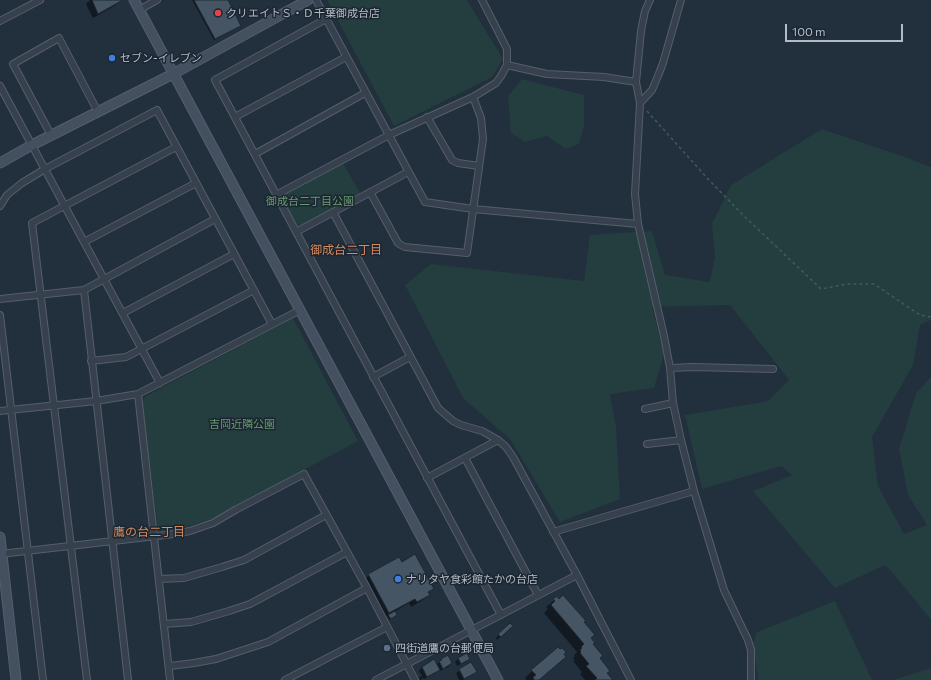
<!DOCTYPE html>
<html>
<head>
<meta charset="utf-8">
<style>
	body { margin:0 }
	#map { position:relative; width:931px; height:680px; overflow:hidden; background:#222f3d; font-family:Commissioner,sans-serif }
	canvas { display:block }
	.scale { position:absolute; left:785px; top:24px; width:118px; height:18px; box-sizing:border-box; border:2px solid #b2bcc8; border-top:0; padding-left:5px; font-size:12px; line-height:14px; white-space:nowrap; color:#b2bcc8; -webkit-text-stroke:3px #1b2631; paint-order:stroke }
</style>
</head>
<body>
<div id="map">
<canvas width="931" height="680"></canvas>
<div class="scale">100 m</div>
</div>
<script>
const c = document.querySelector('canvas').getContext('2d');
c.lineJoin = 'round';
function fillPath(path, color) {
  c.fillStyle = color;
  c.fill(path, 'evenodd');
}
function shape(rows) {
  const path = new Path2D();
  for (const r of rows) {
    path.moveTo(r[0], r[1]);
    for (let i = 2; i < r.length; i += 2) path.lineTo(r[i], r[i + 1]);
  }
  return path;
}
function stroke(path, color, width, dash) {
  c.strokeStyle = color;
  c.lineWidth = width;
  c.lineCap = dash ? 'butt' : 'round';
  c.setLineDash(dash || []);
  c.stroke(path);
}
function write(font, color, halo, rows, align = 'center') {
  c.font = font + ' Commissioner,"Noto Sans JP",sans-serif';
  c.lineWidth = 3;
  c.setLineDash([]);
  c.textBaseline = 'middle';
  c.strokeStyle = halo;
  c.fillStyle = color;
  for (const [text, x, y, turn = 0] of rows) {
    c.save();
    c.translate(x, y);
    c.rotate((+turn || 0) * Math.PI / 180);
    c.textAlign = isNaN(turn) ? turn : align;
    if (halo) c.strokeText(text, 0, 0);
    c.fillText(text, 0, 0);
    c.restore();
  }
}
fillPath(shape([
	[327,0,467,0,503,59,492,77,394,126],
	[522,79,584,95,584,126,579,144,566,149,547,136,525,142,511,133,508,96],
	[822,129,905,157,931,167,931,320,920,325,913,365,872,437,878,486,904,534,927,525,908,495,899,449,916,393,931,377,931,620,892,572,885,565,835,588,753,491,792,475,781,466,702,489,685,415,768,401,789,380,730,305,652,307,664,354,654,388,610,394,616,427,620,499,560,522,510,439,463,398,405,285,431,264,584,281,590,235,652,231,665,275,710,282,715,256,712,224,731,185],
	[343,163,360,193,302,226,295,223,283,199,284,195],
	[293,318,358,441,212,519,176,530,158,531,142,402,146,396],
	[835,601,872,680,758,680,753,643,757,632],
	[931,668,931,680,893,680]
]), '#243d3e');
fillPath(shape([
	[90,0,119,0,120,1,114,6,93,18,86,4],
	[192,0,227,0,240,26,214,40],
	[399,558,401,563,433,588,423,600,411,607,409,603,394,612,394,616,389,620,387,616,383,617,363,581,369,575],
	[557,598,583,622,592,644,606,673,612,680,585,680,580,674,582,672,573,661,575,660,573,658,575,656,574,655,577,652,544,613,548,609,546,607],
	[510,624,512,626,497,640,496,638],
	[558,648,539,680,526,680,525,678,532,671],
	[447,656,451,663,448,667,440,671,439,670,435,673,424,679,423,678,420,680,419,678,422,676,419,671,422,667,436,666,441,659],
	[459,658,469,659,466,662,457,666,455,662],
	[471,663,475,671,463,680,459,680,456,673]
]), '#0007');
const building = shape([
	[92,0,120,0,121,1,98,14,92,0],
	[194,0,228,0,241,26,215,39,194,0],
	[415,554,434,589,428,592,430,595,417,602,415,599,389,613,368,574,399,557,402,562,415,554],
	[563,595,586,621,584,622,595,635,591,638,595,643,593,644,603,656,600,658,610,671,607,673,613,680,595,680,597,678,586,666,589,664,580,653,581,652,580,650,582,648,581,647,584,644,551,605,555,601,553,599,557,596,559,599,563,595],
	[395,611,397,615,391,619,388,615,395,611],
	[510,623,513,626,501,637,498,634,510,623],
	[558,647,560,649,562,648,566,652,564,654,566,657,539,680,534,680,533,677,536,675,531,670,558,647],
	[467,653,470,659,461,664,458,658,467,653],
	[448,655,452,663,443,669,439,661,442,660,441,659,448,655],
	[434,659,440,670,427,677,422,667,434,659],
	[471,662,477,672,464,679,459,669,471,662]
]);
fillPath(building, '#465563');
stroke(building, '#1d2834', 1);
const street = shape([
	[316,0,425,202,473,209,638,224],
	[650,0,645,11,641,31,636,82,640,103,635,194,638,224,664,336,670,368,673,403,681,440,694,491,724,590,748,640,751,650,751,680],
	[139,10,157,0],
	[326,19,215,80,501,615],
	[0,21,40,0],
	[507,65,547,74,604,77,636,82],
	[0,86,160,383],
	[640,103,652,90,658,76,663,63,681,0],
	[235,117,346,57],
	[427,117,452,160,458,163,479,166],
	[51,135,13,64,59,38,98,112],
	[255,154,365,93],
	[370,192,398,243,401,245,405,247,467,253,483,139,481,118,473,97],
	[276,195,389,135,473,97,496,83,501,76,507,65,507,49,482,0],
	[0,206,7,195,22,183,45,169,157,110,272,324],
	[333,212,438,408,453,421,461,425,482,431,498,440,506,447,513,457,577,575,631,680],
	[296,232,408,172],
	[84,242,196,183],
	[84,290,128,680],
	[0,299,84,290,215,219],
	[123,313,234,254],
	[0,315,43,680],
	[91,361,126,357,254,290],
	[670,368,693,367,773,369],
	[373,377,410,357],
	[138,394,170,680],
	[645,409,673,403],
	[0,411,96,401,138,394,300,310],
	[647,444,681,440],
	[465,458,538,595],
	[427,478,498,440],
	[553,532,694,491],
	[0,554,174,534,190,531,213,523,237,509,304,474,367,588,415,680],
	[159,579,184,578,222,567,244,560,326,515],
	[164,624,191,622,229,611,250,604,347,552],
	[170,666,194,663,216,659,268,642,367,588],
	[87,680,32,223,176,147],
	[285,680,387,627],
	[376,680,577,575]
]);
const secondary = shape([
	[134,0,498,680],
	[0,163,32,145,173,74,308,0],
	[0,537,16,680]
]);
stroke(street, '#545f6b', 8);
stroke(secondary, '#545f6b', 11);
stroke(shape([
	[647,111,708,179,744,216,821,289,847,284,874,284,920,315,931,317]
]), '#425a5b', 1.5, [3, 3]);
stroke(street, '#36414d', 6);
stroke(secondary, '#445060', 9);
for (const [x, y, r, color] of [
	[218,13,4,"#e0444e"],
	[112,58,4,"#3f7fe0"],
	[398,579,4,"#3f7fe0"],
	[387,648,4,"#5c6f8a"]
]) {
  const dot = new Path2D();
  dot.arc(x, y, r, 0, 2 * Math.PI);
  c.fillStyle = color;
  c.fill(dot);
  stroke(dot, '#1b2631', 1.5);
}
write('11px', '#b2bcc8', '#1b2631', [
	["クリエイトＳ・Ｄ千葉御成台店",226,13],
	["セブン-イレブン",120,58],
	["ナリタヤ食彩館たかの台店",406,579],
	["四街道鷹の台郵便局",395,648]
], 'left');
write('11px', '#689a70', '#1b2631', [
	["御成台二丁目公園",310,201],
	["吉岡近隣公園",242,424]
]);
write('12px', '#d78a5e', '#1b2631', [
	["御成台二丁目",346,250],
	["鷹の台二丁目",149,532]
]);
</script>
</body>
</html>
